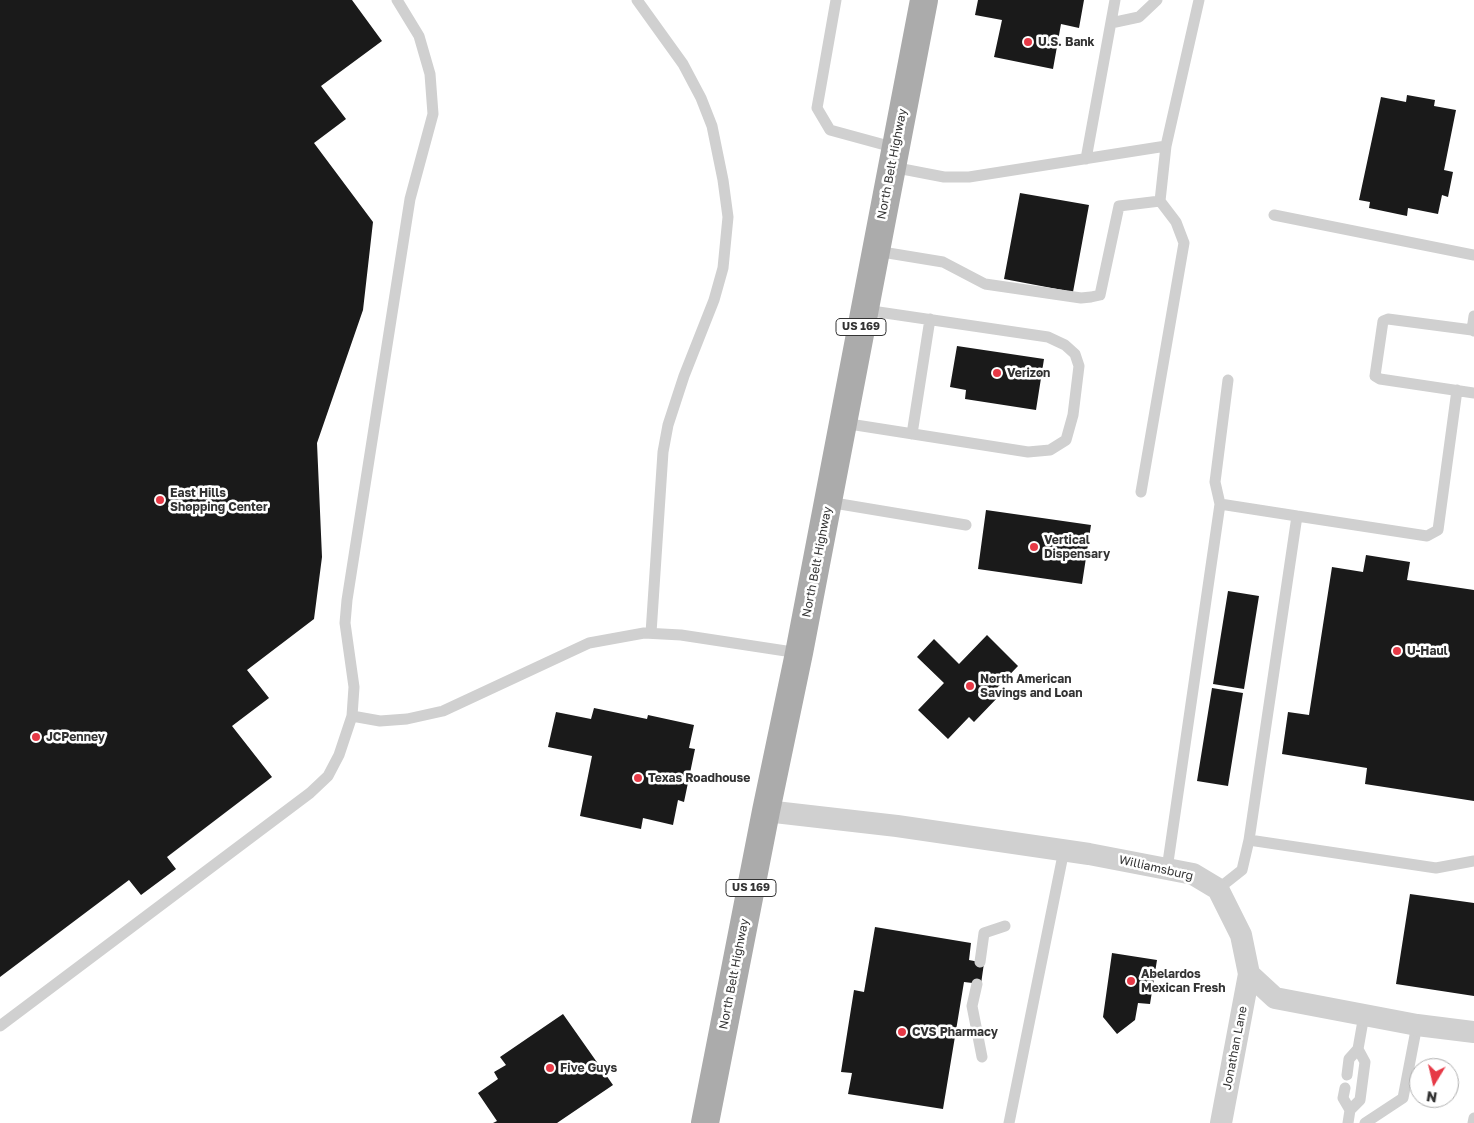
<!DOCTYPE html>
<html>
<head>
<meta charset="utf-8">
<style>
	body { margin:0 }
	#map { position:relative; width:1474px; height:1123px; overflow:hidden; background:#fff; font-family:"Golos Text",sans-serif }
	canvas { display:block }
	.north { position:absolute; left:1409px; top:1058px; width:50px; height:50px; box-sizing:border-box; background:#fff; border:1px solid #adadad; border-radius:50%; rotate:189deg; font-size:14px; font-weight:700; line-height:20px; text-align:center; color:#333 }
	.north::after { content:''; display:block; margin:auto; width:18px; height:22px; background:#e63946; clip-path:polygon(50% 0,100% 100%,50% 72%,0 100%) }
</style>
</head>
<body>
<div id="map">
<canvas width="1474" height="1123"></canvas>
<div class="north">N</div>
</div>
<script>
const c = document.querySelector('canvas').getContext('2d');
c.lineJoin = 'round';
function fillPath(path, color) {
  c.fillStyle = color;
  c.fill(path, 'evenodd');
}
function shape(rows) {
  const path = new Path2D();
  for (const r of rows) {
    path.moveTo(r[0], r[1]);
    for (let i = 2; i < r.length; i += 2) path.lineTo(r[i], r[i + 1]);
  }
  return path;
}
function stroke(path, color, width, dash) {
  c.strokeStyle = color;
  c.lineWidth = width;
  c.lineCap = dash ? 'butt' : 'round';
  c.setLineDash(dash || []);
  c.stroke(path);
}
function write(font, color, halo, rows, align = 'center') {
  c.font = font + ' "Golos Text",sans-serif';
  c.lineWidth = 5;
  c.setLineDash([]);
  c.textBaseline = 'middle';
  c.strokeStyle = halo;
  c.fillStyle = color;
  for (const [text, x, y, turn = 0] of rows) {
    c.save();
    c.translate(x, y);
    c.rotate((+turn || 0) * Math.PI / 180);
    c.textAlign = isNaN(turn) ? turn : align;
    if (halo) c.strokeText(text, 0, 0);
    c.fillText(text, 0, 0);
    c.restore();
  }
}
fillPath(shape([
	[0,0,352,0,382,41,321,86,346,119,314,143,373,222,363,310,317,443,322,557,314,619,247,670,269,698,232,726,272,777,167,857,176,869,141,895,129,880,0,977],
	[978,0,1084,0,1079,28,1061,24,1053,69,994,57,1002,20,975,15],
	[1407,95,1435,100,1434,106,1456,110,1444,170,1453,172,1448,197,1442,195,1438,214,1408,208,1407,216,1369,208,1370,202,1359,200,1381,97,1406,102],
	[1020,193,1089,205,1073,292,1004,279],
	[957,346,1044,359,1036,410,965,399,966,390,950,387],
	[986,510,1091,525,1082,584,978,569],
	[1366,555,1410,562,1407,580,1474,590,1474,801,1365,784,1367,768,1282,754,1288,712,1309,715,1332,567,1363,572],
	[1228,591,1259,596,1244,689,1213,684],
	[987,635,1018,666,996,689,1001,694,974,722,969,717,948,739,918,710,944,683,917,657,934,639,959,664],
	[1212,688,1243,693,1228,786,1197,781],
	[594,708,647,719,648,715,694,725,689,748,695,749,684,802,678,800,673,825,643,818,641,829,580,816,592,756,548,747,556,712,591,719],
	[1410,894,1474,903,1474,996,1396,984],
	[875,927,971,943,969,960,984,963,981,984,964,982,943,1109,848,1094,852,1073,841,1072,854,990,864,992],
	[1112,953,1157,960,1150,1004,1138,1003,1135,1020,1117,1034,1103,1017],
	[563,1014,613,1085,557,1123,493,1123,497,1121,478,1093,498,1079,494,1072,506,1065,500,1057]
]), '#1a1a1a');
stroke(shape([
	[637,0,683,64,701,98,712,126,723,180,728,217,723,268,714,300,684,376,668,425,663,452,651,633],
	[836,0,817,108,830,130,896,148],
	[1111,23,1139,17,1157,0],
	[1086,159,1115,0],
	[892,167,944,177,969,177,1166,146],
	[1274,215,1474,255],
	[876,251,943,262,985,284,1081,298,1091,297,1100,295,1119,206,1160,201],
	[1474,316,1472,330,1474,331],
	[1472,330,1388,319,1383,321,1375,376,1380,379,1474,393],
	[843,423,1028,452,1050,450,1066,440,1073,415,1079,366,1075,354,1065,345,1048,337,865,310],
	[912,434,930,319],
	[1141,492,1184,243,1176,222,1160,201,1166,146,1199,0],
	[828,502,966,525],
	[1220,504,1215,482,1228,380],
	[352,716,380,721,407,719,443,711,589,643,644,633,681,635,799,653],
	[1249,840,1436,868,1474,861],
	[1167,869,1220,504,1297,516],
	[1218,889,1242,870,1249,840,1297,516,1427,536,1438,530,1457,390],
	[980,962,984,933,1005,926],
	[977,984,972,1006,982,1057],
	[0,1026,310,793,328,776,339,755,352,716,354,687,345,623,347,600,410,199,433,114,430,74,419,36,397,0],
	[1347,1075,1349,1059,1358,1049,1364,1015],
	[1345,1088,1343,1098,1350,1110],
	[1009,1123,1064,850],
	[1348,1123,1350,1110,1360,1100,1365,1062,1358,1049],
	[1365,1123,1403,1098,1417,1025],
	[1473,1123,1474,1118]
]), '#d0d0d0', 11);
stroke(shape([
	[766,811,897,826,1089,854,1193,874,1218,889,1241,935,1249,974,1275,998,1417,1025,1474,1032],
	[1221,1123,1249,974]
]), '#d0d0d0', 22);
stroke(shape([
	[705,1123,766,811,799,653,924,0]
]), '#ababab', 28);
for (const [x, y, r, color] of [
	[1028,42,5,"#e63946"],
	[997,373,5,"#e63946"],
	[160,500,5,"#e63946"],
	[1034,547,5,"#e63946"],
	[1397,651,5,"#e63946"],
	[970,686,5,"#e63946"],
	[36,737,5,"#e63946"],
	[638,778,5,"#e63946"],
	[1131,981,5,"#e63946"],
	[902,1032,5,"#e63946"],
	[550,1068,5,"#e63946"]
]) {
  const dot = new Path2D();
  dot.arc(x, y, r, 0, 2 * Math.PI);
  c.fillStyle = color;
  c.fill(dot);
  stroke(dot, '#fff', 2);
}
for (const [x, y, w] of [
	[861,327,50],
	[751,888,50]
]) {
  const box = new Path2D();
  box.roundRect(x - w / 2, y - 8.5, w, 17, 4);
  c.fillStyle = '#fff';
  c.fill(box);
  stroke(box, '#333', 1);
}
write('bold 11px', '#333', null, [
	["US 169",861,327],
	["US 169",751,888]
]);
write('bold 12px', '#333', '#fff', [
	["U.S. Bank",1038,42],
	["Verizon",1007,373],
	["East Hills",170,493],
	["Shopping Center",170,507],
	["Vertical",1044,540],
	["Dispensary",1044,554],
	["U-Haul",1407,651],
	["North American",980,679],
	["Savings and Loan",980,693],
	["JCPenney",46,737],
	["Texas Roadhouse",648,778],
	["Abelardos",1141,974],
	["Mexican Fresh",1141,988],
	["CVS Pharmacy",912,1032],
	["Five Guys",560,1068]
], 'left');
write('12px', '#333', '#fff', [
	["North Belt Highway",892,164,-79],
	["North Belt Highway",817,562,-79],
	["Williamsburg",1156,868,13],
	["North Belt Highway",734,974,-79],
	["Jonathan Lane",1235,1048,-79]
]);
</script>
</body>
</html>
